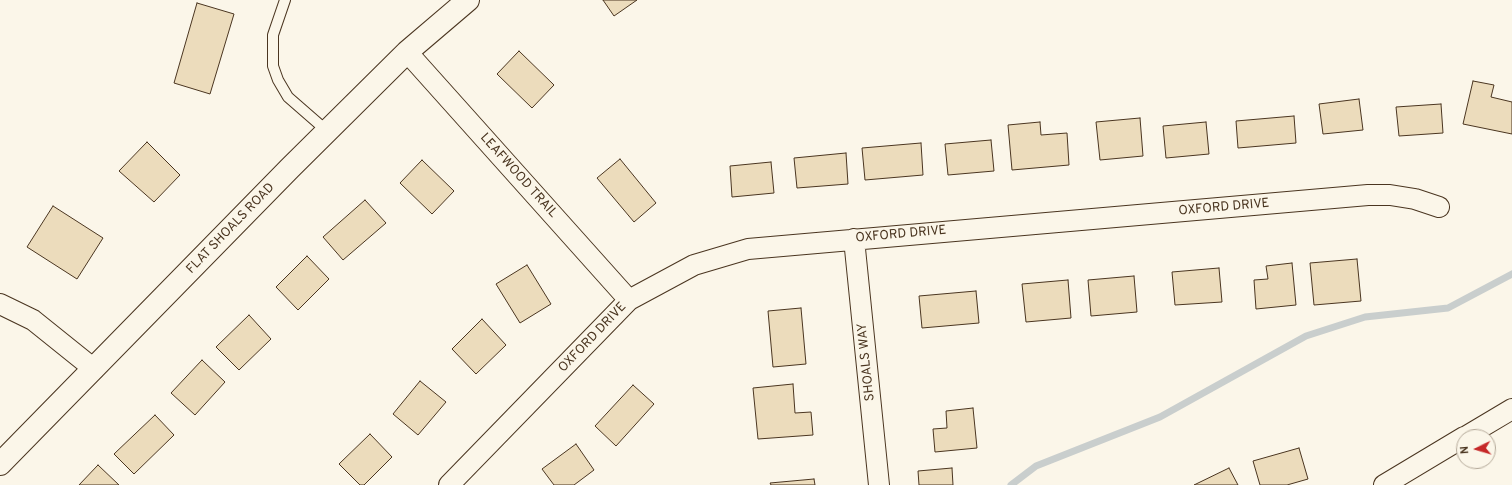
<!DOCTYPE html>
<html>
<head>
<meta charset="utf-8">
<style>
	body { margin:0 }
	#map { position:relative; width:1512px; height:485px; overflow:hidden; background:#fbf6e9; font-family:Overpass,sans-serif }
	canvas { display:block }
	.north { position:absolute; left:1456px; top:429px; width:40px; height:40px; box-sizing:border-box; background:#fbf6e9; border:1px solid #b4a999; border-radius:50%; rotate:265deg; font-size:11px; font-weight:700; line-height:16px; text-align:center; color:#4a3520 }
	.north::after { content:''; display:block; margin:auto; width:14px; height:18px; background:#c62828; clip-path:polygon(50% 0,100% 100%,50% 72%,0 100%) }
</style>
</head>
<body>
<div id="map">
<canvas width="1512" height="485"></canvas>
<div class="north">N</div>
</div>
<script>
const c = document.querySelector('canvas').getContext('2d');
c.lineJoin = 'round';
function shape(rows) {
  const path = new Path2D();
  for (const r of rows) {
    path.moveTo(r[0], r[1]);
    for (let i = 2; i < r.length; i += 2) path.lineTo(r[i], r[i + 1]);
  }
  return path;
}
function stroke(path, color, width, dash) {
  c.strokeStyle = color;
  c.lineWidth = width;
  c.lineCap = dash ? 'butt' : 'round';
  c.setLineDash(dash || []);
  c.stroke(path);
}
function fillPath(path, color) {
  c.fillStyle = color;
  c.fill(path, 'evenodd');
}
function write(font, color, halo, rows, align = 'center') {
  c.font = font + ' Overpass,sans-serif';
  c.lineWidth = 3;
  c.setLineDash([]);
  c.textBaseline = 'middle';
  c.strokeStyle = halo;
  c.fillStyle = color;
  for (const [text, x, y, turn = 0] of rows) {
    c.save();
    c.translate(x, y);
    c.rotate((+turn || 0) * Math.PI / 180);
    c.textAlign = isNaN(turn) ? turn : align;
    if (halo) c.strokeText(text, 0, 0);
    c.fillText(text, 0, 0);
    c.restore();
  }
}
stroke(shape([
	[1011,485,1036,466,1160,417,1306,336,1365,317,1448,308,1512,274]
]), '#c9cecd', 7);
const building = shape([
	[603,0,637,0,614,16,603,0],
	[197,3,234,14,210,94,174,83,197,3],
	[519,51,554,85,532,108,497,74,519,51],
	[1473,81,1494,85,1491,97,1512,102,1512,134,1463,124,1473,81],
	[1359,99,1363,130,1323,134,1319,104,1359,99],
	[1441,104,1443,133,1399,136,1396,107,1441,104],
	[1294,116,1296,143,1238,148,1236,121,1294,116],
	[1140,118,1143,156,1100,160,1096,122,1140,118],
	[1040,122,1041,135,1067,133,1069,165,1012,170,1008,125,1040,122],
	[1206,122,1209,154,1166,158,1163,126,1206,122],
	[991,140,994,171,948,175,945,144,991,140],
	[147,142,180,175,154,202,119,171,147,142],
	[921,143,923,175,865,180,862,148,921,143],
	[846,153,848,184,797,188,794,158,846,153],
	[620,159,656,203,634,222,597,178,620,159],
	[422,160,454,191,432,214,400,183,422,160],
	[771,162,774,193,732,197,730,166,771,162],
	[365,200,386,223,343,260,323,237,365,200],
	[53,206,103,238,77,279,27,247,53,206],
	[307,256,329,279,298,310,276,287,307,256],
	[1357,259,1361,301,1314,305,1310,263,1357,259],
	[1292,263,1296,305,1256,309,1254,280,1268,279,1266,266,1292,263],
	[527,265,551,304,520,323,496,284,527,265],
	[1219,268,1222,302,1175,305,1172,272,1219,268],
	[1134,276,1137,312,1091,316,1088,280,1134,276],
	[1068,280,1071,318,1026,322,1022,284,1068,280],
	[976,291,979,323,922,328,919,296,976,291],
	[801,308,806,364,773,367,768,311,801,308],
	[249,315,271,339,239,370,216,347,249,315],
	[482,319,506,345,476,374,452,349,482,319],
	[202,360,225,382,195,415,171,393,202,360],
	[420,381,446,402,418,435,393,414,420,381],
	[793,384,795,413,811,412,813,435,758,439,753,388,793,384],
	[633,385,654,404,616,446,595,426,633,385],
	[973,408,977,448,935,452,933,429,947,428,946,411,973,408],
	[155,415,174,435,134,474,114,454,155,415],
	[370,434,392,457,364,485,360,485,339,464,370,434],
	[576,444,594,470,574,485,554,485,542,469,576,444],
	[1299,448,1308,479,1287,485,1260,485,1253,461,1299,448],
	[98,465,119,485,79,485,98,465],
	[952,468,953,485,919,485,918,471,952,468],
	[1229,468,1238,485,1194,485,1229,468],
	[814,479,815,485,771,485,770,483,814,479]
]);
fillPath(building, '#ecdcbc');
stroke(building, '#4a3520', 1);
const lane = shape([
	[285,0,273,35,273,66,278,80,288,97,327,131]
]);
const street = shape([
	[407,52,629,300],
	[854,239,879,485],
	[0,304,33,320,94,369],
	[1465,437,1512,409],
	[449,485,629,300,694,265,748,249,1368,195,1390,195,1415,199,1439,207],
	[1384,485,1464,437]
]);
const secondary = shape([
	[0,464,290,168,407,52,468,0]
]);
stroke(lane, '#4a3520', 12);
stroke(street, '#4a3520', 22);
stroke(secondary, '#4a3520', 24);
stroke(lane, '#fbf6e9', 10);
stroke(street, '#fbf6e9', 20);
stroke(secondary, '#fbf6e9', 22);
write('13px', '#4a3520', '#fbf6e9', [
	["LEAFWOOD TRAIL",518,176,48],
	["OXFORD DRIVE",1224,208,-5],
	["FLAT SHOALS ROAD",231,229,-46],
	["OXFORD DRIVE",901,235,-5],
	["OXFORD DRIVE",593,338,-46],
	["SHOALS WAY",867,362,-96]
]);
</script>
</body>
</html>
